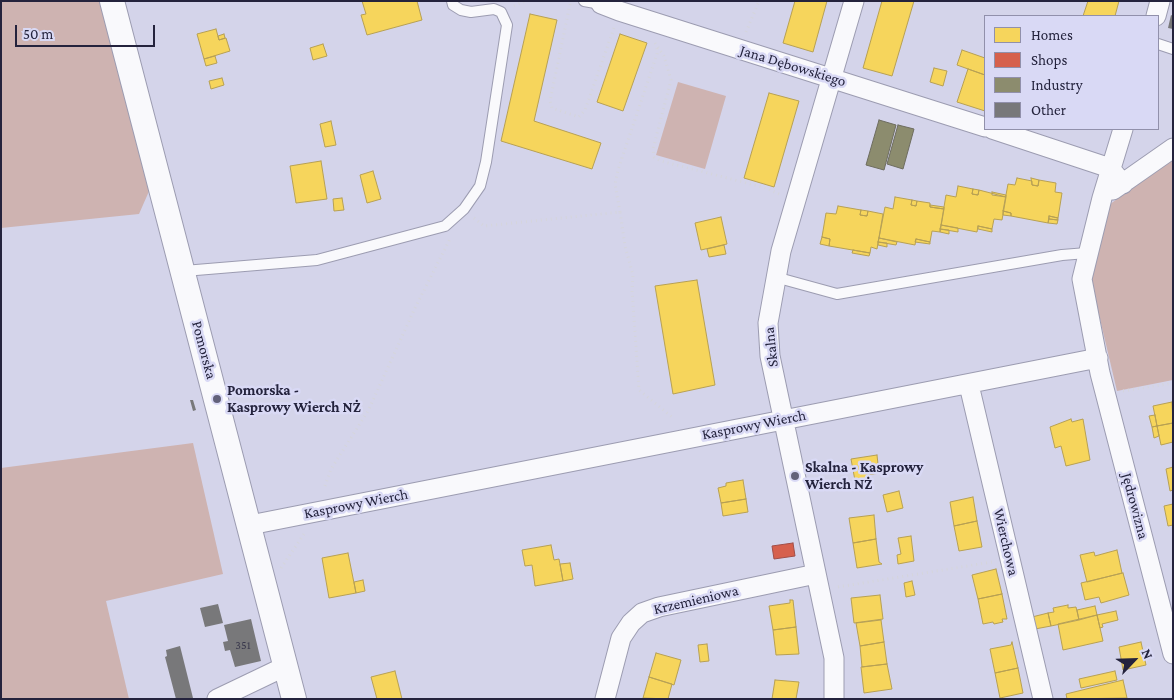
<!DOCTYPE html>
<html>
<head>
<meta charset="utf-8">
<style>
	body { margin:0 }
	#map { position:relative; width:1174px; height:700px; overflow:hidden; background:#d4d4ea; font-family:"Crimson Pro",serif }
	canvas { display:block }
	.frame { position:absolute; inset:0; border:2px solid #24233d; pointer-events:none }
	.legend { position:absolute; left:984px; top:15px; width:175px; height:115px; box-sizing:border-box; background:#d9d9f5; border:1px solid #9190ab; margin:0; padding:6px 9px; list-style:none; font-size:15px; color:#24233d }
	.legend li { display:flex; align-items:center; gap:10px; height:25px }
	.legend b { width:25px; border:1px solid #9190ab }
	.north { position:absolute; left:1109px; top:635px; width:50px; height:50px; -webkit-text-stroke:4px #d9d9f5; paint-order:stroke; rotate:66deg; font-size:14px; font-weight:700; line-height:20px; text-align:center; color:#24233d }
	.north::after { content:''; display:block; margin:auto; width:18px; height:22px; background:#24233d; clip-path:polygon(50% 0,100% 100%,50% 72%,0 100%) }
	.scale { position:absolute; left:15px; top:25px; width:140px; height:22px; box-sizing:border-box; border:2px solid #24233d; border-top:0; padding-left:6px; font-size:15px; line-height:18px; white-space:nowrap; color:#24233d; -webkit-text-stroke:4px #d9d9f5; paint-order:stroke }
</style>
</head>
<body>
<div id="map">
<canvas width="1174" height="700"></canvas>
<div class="frame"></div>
<ul class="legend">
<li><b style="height:14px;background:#f6d55c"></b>Homes</li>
<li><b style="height:14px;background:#d6604d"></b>Shops</li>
<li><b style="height:14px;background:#8c8c6e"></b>Industry</li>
<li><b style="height:14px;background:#78787a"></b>Other</li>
</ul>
<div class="north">N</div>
<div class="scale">50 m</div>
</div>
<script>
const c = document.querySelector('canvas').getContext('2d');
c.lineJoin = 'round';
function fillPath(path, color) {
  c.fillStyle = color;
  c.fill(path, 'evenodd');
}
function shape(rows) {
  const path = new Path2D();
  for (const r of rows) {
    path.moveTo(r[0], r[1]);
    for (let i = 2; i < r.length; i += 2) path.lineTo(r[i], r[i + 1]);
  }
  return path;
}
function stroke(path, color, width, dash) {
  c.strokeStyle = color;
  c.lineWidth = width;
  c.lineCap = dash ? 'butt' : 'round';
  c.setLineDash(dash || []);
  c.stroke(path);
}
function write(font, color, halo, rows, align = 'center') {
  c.font = font + ' "Crimson Pro",serif';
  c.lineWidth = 5;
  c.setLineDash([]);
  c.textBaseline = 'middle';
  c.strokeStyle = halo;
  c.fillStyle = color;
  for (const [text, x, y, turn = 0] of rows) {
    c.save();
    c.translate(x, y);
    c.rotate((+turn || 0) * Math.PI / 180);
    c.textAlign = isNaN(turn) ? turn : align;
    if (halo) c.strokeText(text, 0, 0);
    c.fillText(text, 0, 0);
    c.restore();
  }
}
fillPath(shape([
	[1,1,101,1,150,189,139,214,1,228],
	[678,82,726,96,705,169,656,155],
	[1173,157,1173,380,1117,391,1091,281,1109,205],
	[193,443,223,574,106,601,129,699,1,699,1,468]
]), '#ceb3b1');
const homes = shape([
	[362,1,417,1,422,20,367,35,361,15,366,14,362,1],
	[795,1,827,1,813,52,783,43,795,1],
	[882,1,914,1,892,76,863,68,882,1],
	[1088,1,1119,1,1115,16,1083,16,1088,1],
	[530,14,557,20,534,121,601,143,592,169,501,141,530,14],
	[216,29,219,40,226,38,230,51,204,59,197,34,216,29],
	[224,34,225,38,219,40,218,36,224,34],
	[620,34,647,43,623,111,597,102,620,34],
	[323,44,327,56,313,60,310,48,323,44],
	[962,50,985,58,985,75,957,65,962,50],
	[215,56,217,63,206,66,204,59,215,56],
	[934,68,947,71,943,86,930,82,934,68],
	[968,69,985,75,985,111,957,102,968,69],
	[222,78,224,85,211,89,209,81,222,78],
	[769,93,799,101,774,187,744,178,769,93],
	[331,121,336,145,325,147,320,124,331,121],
	[321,161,327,199,296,203,290,166,321,161],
	[373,171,381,199,367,203,360,175,373,171],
	[1017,178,1032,181,1032,185,1038,186,1039,180,1056,183,1055,192,1062,193,1058,218,1049,216,1048,223,1011,216,1011,213,1003,211,1008,184,1015,185,1017,178],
	[1031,178,1039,180,1038,186,1032,185,1031,178],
	[958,186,973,189,972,194,978,195,979,190,1006,197,1002,220,994,219,992,229,978,226,977,232,941,225,946,195,956,197,958,186],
	[973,189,979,190,978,195,972,194,973,189],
	[992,192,1006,195,1006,197,992,195,992,192],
	[895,197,912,200,911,205,916,206,917,201,930,203,930,207,944,209,940,232,932,231,930,242,916,239,915,245,879,238,885,207,893,209,895,197],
	[342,198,344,210,334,211,333,199,342,198],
	[912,200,917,201,916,206,911,205,912,200],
	[930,205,944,207,944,209,930,207,930,205],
	[838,206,861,210,860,215,867,216,868,211,883,214,877,249,871,247,870,253,829,246,830,239,822,237,826,213,836,214,838,206],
	[861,210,868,211,867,216,860,215,861,210],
	[1003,211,1011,213,1011,216,1003,215,1003,211],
	[1049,216,1058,218,1058,220,1049,219,1049,216],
	[721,217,727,244,701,250,695,223,721,217],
	[1049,219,1058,220,1057,224,1048,223,1049,219],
	[941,225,958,228,958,232,940,229,941,225],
	[978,226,992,229,992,232,978,229,978,226],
	[940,229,949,230,949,234,940,232,940,229],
	[822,237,830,239,829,246,820,244,822,237],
	[879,238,897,242,896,245,878,242,879,238],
	[916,239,930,242,930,244,915,242,916,239],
	[878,242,887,243,887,247,878,245,878,242],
	[724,245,726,254,709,257,707,249,724,245],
	[853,250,870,253,869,256,852,253,853,250],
	[697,280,715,385,673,394,655,286,697,280],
	[1172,402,1173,423,1157,426,1153,406,1172,402],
	[1155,415,1157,426,1152,427,1149,416,1155,415],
	[1071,419,1072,422,1083,419,1090,460,1066,466,1061,446,1055,448,1050,427,1071,419],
	[1173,423,1173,442,1161,445,1157,426,1173,423],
	[1157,426,1159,436,1154,438,1152,427,1157,426],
	[877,455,879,473,868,475,869,484,856,486,851,459,877,455],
	[1173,467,1173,490,1170,491,1166,469,1173,467],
	[743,480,746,499,721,503,718,488,726,486,726,483,743,480],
	[899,491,903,508,887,512,883,495,899,491],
	[973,497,977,521,954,526,950,502,973,497],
	[746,499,748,512,723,516,721,503,746,499],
	[1173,504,1173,525,1168,526,1164,506,1173,504],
	[874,515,876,539,853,543,849,518,874,515],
	[977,521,982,547,959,551,954,526,977,521],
	[911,536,914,561,898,564,897,555,901,554,898,538,911,536],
	[876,539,879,562,882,564,857,568,853,543,876,539],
	[551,545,554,560,559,559,563,581,535,586,532,565,525,566,522,550,551,545],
	[1117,550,1122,573,1087,582,1080,555,1094,552,1095,556,1117,550],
	[348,553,356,593,329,598,322,558,348,553],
	[570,563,573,579,563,581,560,564,570,563],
	[996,569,1002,594,978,599,972,575,996,569],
	[1123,573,1129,595,1101,603,1099,597,1085,600,1081,583,1123,573],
	[363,580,365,591,356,593,354,582,363,580],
	[912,581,915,595,906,597,904,583,912,581],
	[1002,594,1007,619,1002,619,1003,622,994,624,993,622,983,624,978,599,1002,594],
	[880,595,883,619,854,623,851,598,880,595],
	[790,600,793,600,796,627,773,630,769,606,790,603,790,600],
	[1068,605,1068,608,1076,607,1079,620,1051,626,1048,613,1054,612,1053,608,1068,605],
	[1095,606,1097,615,1079,620,1077,610,1095,606],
	[1116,611,1118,620,1102,624,1103,627,1100,628,1097,615,1116,611],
	[1048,613,1051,626,1035,629,1032,617,1048,613],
	[1097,615,1103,641,1063,650,1058,624,1097,615],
	[881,620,884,642,860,646,856,623,881,620],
	[796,627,799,654,776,655,773,630,796,627],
	[884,642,887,664,862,667,860,646,884,642],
	[1012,642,1018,668,995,673,990,649,1011,645,1012,642],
	[1141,642,1146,665,1123,670,1119,647,1141,642],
	[707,644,709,661,700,662,698,645,707,644],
	[656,653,681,660,674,685,649,677,656,653],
	[887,664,892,689,864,693,861,667,887,664],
	[1018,668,1023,693,1000,698,995,673,1018,668],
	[395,671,402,699,377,699,371,677,395,671],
	[1115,671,1117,680,1081,688,1079,679,1115,671],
	[649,677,672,684,668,699,643,698,649,677],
	[775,680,799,682,796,699,772,699,775,680],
	[1123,680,1127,698,1067,699,1066,694,1123,680]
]);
fillPath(homes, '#f6d55c');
stroke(homes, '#b7a053', 1);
const shops = shape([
	[793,543,795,556,774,559,772,546,793,543]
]);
fillPath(shops, '#d6604d');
stroke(shops, '#a14e48', 1);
const industry = shape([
	[879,120,896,125,884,170,866,165,879,120],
	[898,125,914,129,903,169,887,164,898,125]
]);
fillPath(industry, '#8c8c6e');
stroke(industry, '#6d6c5f', 1);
fillPath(shape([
	[1171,15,1173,16,1173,29,1168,28],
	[190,400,193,400,196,410,193,411],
	[218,604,223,623,205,627,200,608],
	[251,619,261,661,235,667,230,650,225,651,223,642,228,641,224,625],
	[180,646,193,698,189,699,176,699,165,657,167,656,166,650]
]), '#78787a');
const service = shape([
	[584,1,601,4],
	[1158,44,1173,49],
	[184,271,317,260,445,226,464,209,480,186,486,162,507,25,501,12,494,9,471,12,461,10,453,5,452,1],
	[775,277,837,294,1062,255,1087,253]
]);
const minor = shape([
	[602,1,601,4,619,11,985,127],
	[1156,16,1160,1],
	[992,129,1110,168,1123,184],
	[1123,129,1102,198,1082,279,1100,373,1173,654],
	[1113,190,1173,148],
	[969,385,1043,699],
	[250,525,1098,358],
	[217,699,286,666],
	[605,699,621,638,631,623,642,613,659,607,816,574],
	[834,699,834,658,770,356,768,323,781,251,854,1]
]);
const tertiary = shape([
	[112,1,294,699]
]);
stroke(service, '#9c9cb1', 12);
stroke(minor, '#9c9cb1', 21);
stroke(tertiary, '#9c9cb1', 26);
stroke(shape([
	[570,4,550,101,552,108,579,117,585,110,614,28],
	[514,6,525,1],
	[746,32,759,1],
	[655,43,664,56,671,80,653,149,654,157,661,161,766,188,779,194],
	[620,212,615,184,618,170,657,54,657,45],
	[474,218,484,226,620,212,625,246,633,275,632,290,639,390,672,417],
	[1123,391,1173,383],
	[325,486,331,469,368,411,415,308,450,239],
	[281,568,304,534],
	[838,587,992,562]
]), '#d5d5dc', 3, [1, 4]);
stroke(service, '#f9f9fc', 10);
stroke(minor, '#f9f9fc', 19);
stroke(tertiary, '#f9f9fc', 24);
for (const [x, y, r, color] of [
	[217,399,5,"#62617a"],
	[795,476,5,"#62617a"]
]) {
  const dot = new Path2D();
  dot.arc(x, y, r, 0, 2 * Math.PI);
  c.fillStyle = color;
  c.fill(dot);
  stroke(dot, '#d9d9f5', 2);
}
write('12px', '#39384c', null, [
	["351",243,645]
]);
write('15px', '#24233d', '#d9d9f5', [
	["Jana Dębowskiego",793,66,17],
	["Skalna",771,347,-96],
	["Pomorska",204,350,75],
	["Kasprowy Wierch",754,425,-11],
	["Kasprowy Wierch",356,504,-11],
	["Jędrowizna",1135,506,75],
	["Wierchowa",1006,542,77],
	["Krzemieniowa",696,600,-13]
]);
write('bold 15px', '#24233d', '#d9d9f5', [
	["Pomorska -",227,390],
	["Kasprowy Wierch NŻ",227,407],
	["Skalna - Kasprowy",805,467],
	["Wierch NŻ",805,484]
], 'left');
</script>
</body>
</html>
